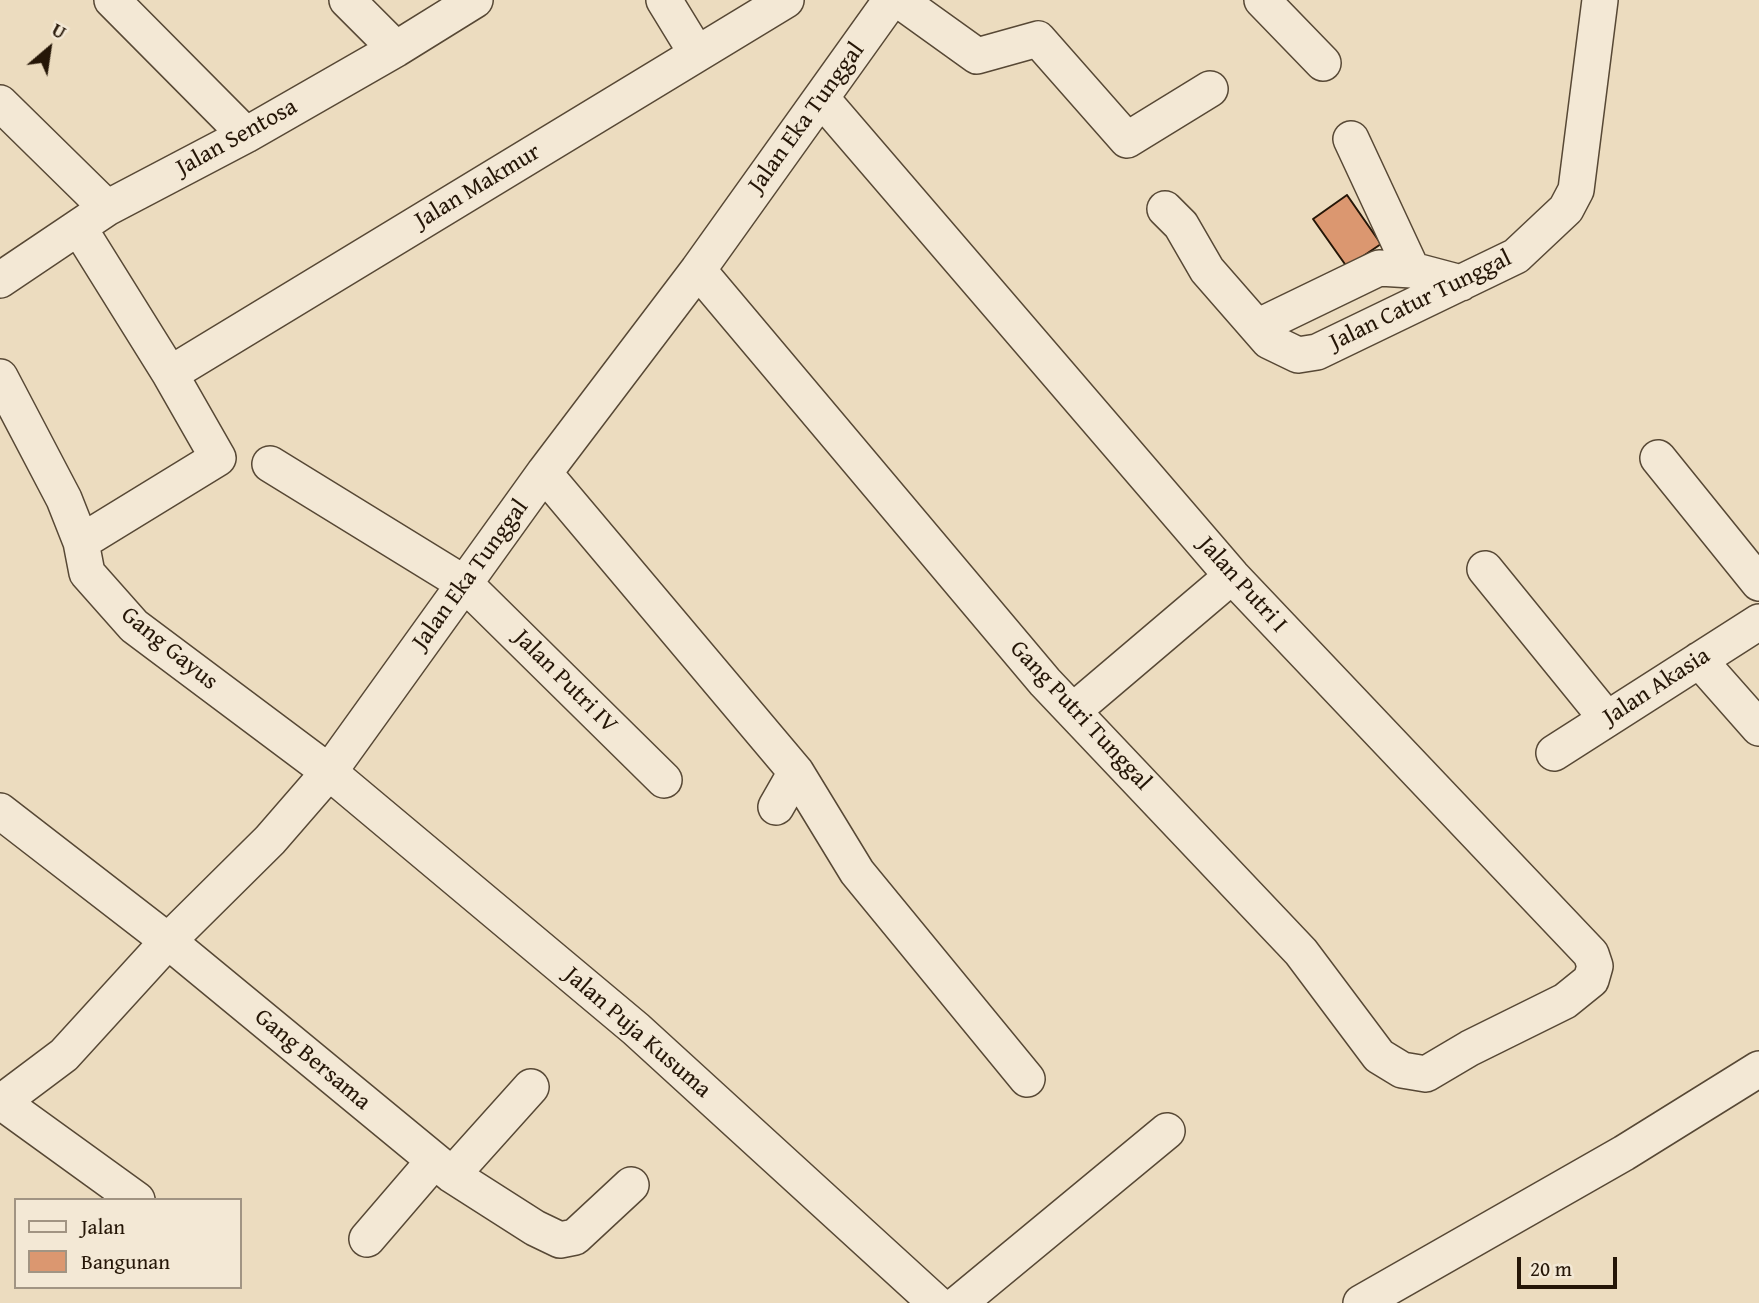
<!DOCTYPE html>
<html>
<head>
<meta charset="utf-8">
<style>
	body { margin:0 }
	#map { position:relative; width:1759px; height:1303px; overflow:hidden; background:#ecdcbf; font-family:"Gentium Book Plus",serif }
	canvas { display:block }
	.legend { position:absolute; left:14px; top:1198px; width:228px; height:91px; box-sizing:border-box; background:#f3e8d5; border:2px solid #a19483; margin:0; padding:9px 12px; list-style:none; font-size:21px; color:#251607 }
	.legend li { display:flex; align-items:center; gap:14px; height:35px }
	.legend b { width:35px; border:2px solid #a19483 }
	.north { position:absolute; left:14px; top:14px; width:70px; height:70px; -webkit-text-stroke:5px #f3e8d5; paint-order:stroke; rotate:29deg; font-size:19px; font-weight:700; line-height:28px; text-align:center; color:#251607 }
	.north::after { content:''; display:block; margin:auto; width:24px; height:32px; background:#251607; clip-path:polygon(50% 0,100% 100%,50% 72%,0 100%) }
	.scale { position:absolute; left:1517px; top:1257px; width:100px; height:32px; box-sizing:border-box; border:4px solid #251607; border-top:0; padding-left:9px; font-size:21px; line-height:24px; white-space:nowrap; color:#251607; -webkit-text-stroke:5px #f3e8d5; paint-order:stroke }
</style>
</head>
<body>
<div id="map">
<canvas width="1759" height="1303"></canvas>
<ul class="legend">
<li><b style="height:9px;background:#f3e8d5"></b>Jalan</li>
<li><b style="height:19px;background:#db9770"></b>Bangunan</li>
</ul>
<div class="north">U</div>
<div class="scale">20 m</div>
</div>
<script>
const c = document.querySelector('canvas').getContext('2d');
c.lineJoin = 'round';
function fillPath(path, color) {
  c.fillStyle = color;
  c.fill(path, 'evenodd');
}
function shape(rows) {
  const path = new Path2D();
  for (const r of rows) {
    path.moveTo(r[0], r[1]);
    for (let i = 2; i < r.length; i += 2) path.lineTo(r[i], r[i + 1]);
  }
  return path;
}
function stroke(path, color, width, dash) {
  c.strokeStyle = color;
  c.lineWidth = width;
  c.lineCap = dash ? 'butt' : 'round';
  c.setLineDash(dash || []);
  c.stroke(path);
}
function write(font, color, halo, rows, align = 'center') {
  c.font = font + ' "Gentium Book Plus",serif';
  c.lineWidth = 6;
  c.setLineDash([]);
  c.textBaseline = 'middle';
  c.strokeStyle = halo;
  c.fillStyle = color;
  for (const [text, x, y, turn = 0] of rows) {
    c.save();
    c.translate(x, y);
    c.rotate((+turn || 0) * Math.PI / 180);
    c.textAlign = isNaN(turn) ? turn : align;
    if (halo) c.strokeText(text, 0, 0);
    c.fillText(text, 0, 0);
    c.restore();
  }
}
const building = shape([
	[1347,195,1381,244,1347,267,1313,219,1347,195]
]);
fillPath(building, '#db9770');
stroke(building, '#251607', 2);
const minor = shape([
	[112,0,246,135],
	[347,0,396,49],
	[664,0,697,54],
	[899,0,977,56,1038,39,1127,140,1210,89],
	[1262,0,1323,63],
	[0,103,107,208],
	[1351,139,1412,270],
	[1165,209,1181,225,1207,270,1269,341,1298,355,1317,352,1516,256,1566,209,1576,190,1600,0],
	[79,228,170,374,218,458,81,542],
	[698,270,1045,682,1301,952,1379,1056,1402,1070,1426,1074,1470,1048,1565,1001,1591,980,1595,966,1591,954,1232,576,821,98],
	[0,280,107,208,246,135,396,49,475,0],
	[1257,327,1379,268,1412,270,1461,283],
	[170,374,786,0],
	[0,377,64,499,81,542,87,573,134,626,329,772,636,1029,936,1303],
	[1658,458,1759,583],
	[270,464,465,584,664,780],
	[544,473,796,772,857,872,1027,1079],
	[1485,569,1607,719],
	[1699,660,1759,728],
	[1073,711,1232,576],
	[1554,753,1759,622],
	[776,807,796,772],
	[0,811,168,941,452,1175,535,1228,560,1240,575,1237,631,1185],
	[0,1101,137,1200],
	[0,1103,64,1055,168,941,270,840,329,772,544,473,698,270,891,0],
	[452,1175,531,1087],
	[367,1239,434,1161],
	[959,1303,1167,1131],
	[1361,1303,1624,1153,1759,1069]
]);
stroke(minor, '#574835', 38);
stroke(minor, '#f3e8d5', 35);
write('24px', '#251607', '#f3e8d5', [
	["Jalan Eka Tunggal",807,118,-54],
	["Jalan Sentosa",237,138,-29],
	["Jalan Makmur",478,187,-31],
	["Jalan Catur Tunggal",1421,301,-26],
	["Jalan Eka Tunggal",471,575,-54],
	["Jalan Putri I",1242,585,48],
	["Gang Gayus",169,649,39],
	["Jalan Putri IV",565,682,45],
	["Jalan Akasia",1657,687,-33],
	["Gang Putri Tunggal",1080,716,47],
	["Jalan Puja Kusuma",637,1033,41],
	["Gang Bersama",312,1060,40]
]);
</script>
</body>
</html>
